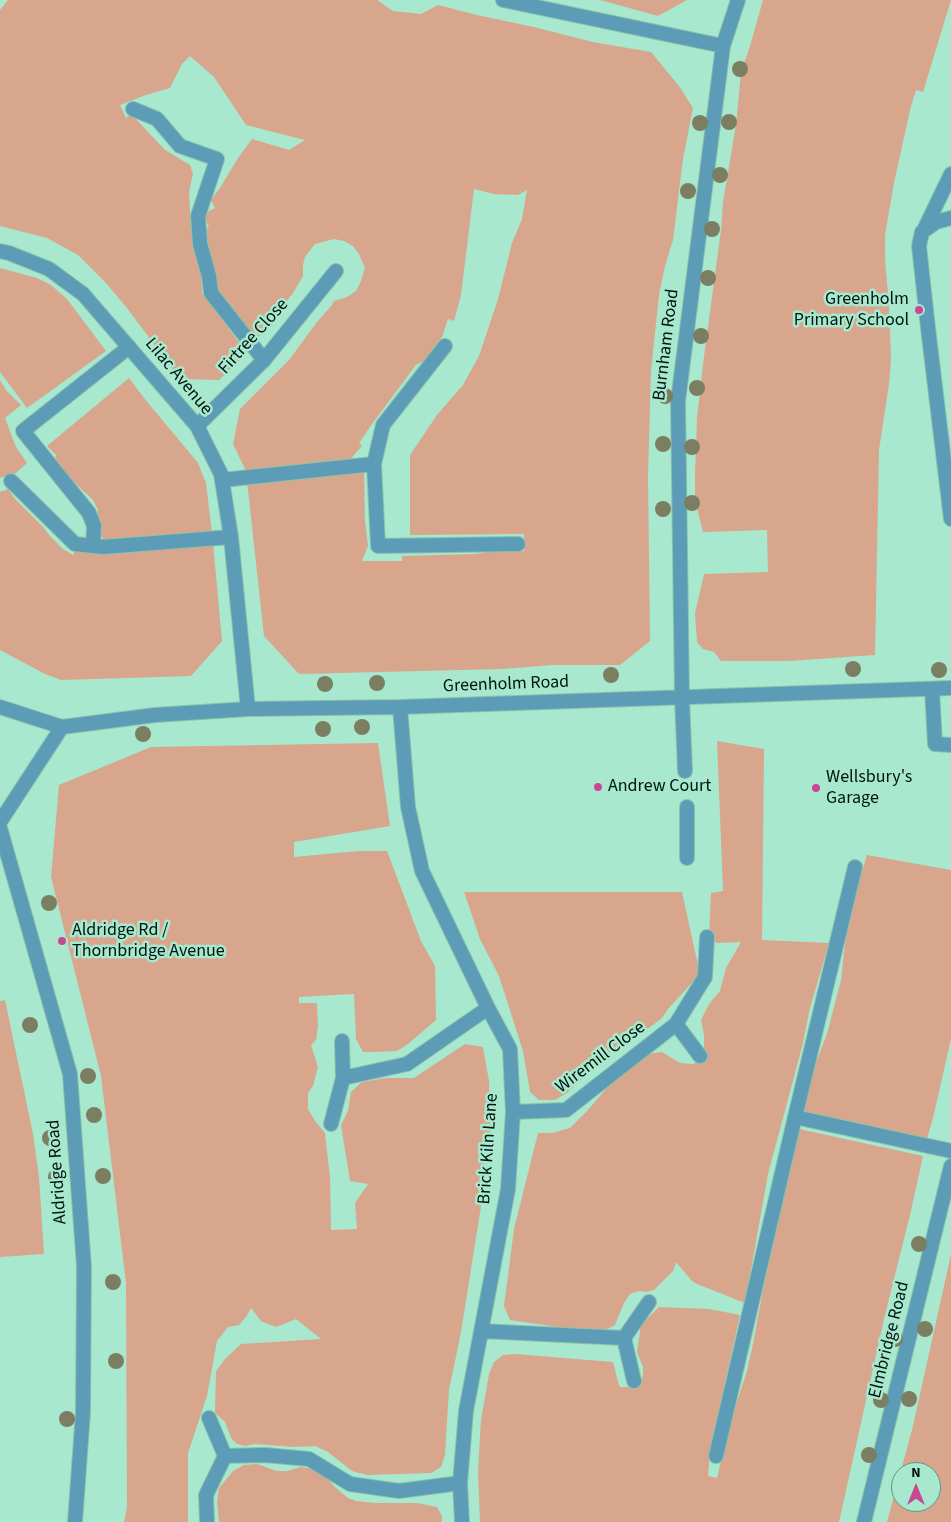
<!DOCTYPE html>
<html>
<head>
<meta charset="utf-8">
<style>
	body { margin:0 }
	#map { position:relative; width:951px; height:1522px; overflow:hidden; background:#a8e8ce; font-family:"Source Sans 3",sans-serif }
	canvas { display:block }
	.north { position:absolute; left:891px; top:1462px; width:50px; height:50px; box-sizing:border-box; background:#a8e8ce; border:1px solid #659481; border-radius:50%; rotate:0deg; font-size:14px; font-weight:700; line-height:20px; text-align:center; color:#00160e }
	.north::after { content:''; display:block; margin:auto; width:18px; height:22px; background:#c84893; clip-path:polygon(50% 0,100% 100%,50% 72%,0 100%) }
</style>
</head>
<body>
<div id="map">
<canvas width="951" height="1522"></canvas>
<div class="north">N</div>
</div>
<script>
const c = document.querySelector('canvas').getContext('2d');
c.lineJoin = 'round';
function fillPath(path, color) {
  c.fillStyle = color;
  c.fill(path, 'evenodd');
}
function shape(rows) {
  const path = new Path2D();
  for (const r of rows) {
    path.moveTo(r[0], r[1]);
    for (let i = 2; i < r.length; i += 2) path.lineTo(r[i], r[i + 1]);
  }
  return path;
}
function stroke(path, color, width, dash) {
  c.strokeStyle = color;
  c.lineWidth = width;
  c.lineCap = dash ? 'butt' : 'round';
  c.setLineDash(dash || []);
  c.stroke(path);
}
function write(font, color, halo, rows, align = 'center') {
  c.font = font + ' "Source Sans 3",sans-serif';
  c.lineWidth = 5;
  c.setLineDash([]);
  c.textBaseline = 'middle';
  c.strokeStyle = halo;
  c.fillStyle = color;
  for (const [text, x, y, turn = 0] of rows) {
    c.save();
    c.translate(x, y);
    c.rotate((+turn || 0) * Math.PI / 180);
    c.textAlign = isNaN(turn) ? turn : align;
    if (halo) c.strokeText(text, 0, 0);
    c.fillText(text, 0, 0);
    c.restore();
  }
}
fillPath(shape([
	[8,0,377,0,393,11,421,14,438,5,477,15,534,27,593,42,651,52,679,86,693,108,683,159,673,240,665,266,659,295,651,371,648,476,650,641,620,665,552,665,502,669,299,674,264,636,247,481,364,470,365,520,368,546,362,561,402,561,402,556,475,554,499,550,524,551,524,534,410,535,410,455,437,415,463,385,479,356,498,299,512,243,522,219,527,190,518,195,494,194,474,189,461,295,454,321,448,319,442,337,424,361,416,365,372,424,359,443,362,446,348,462,246,471,233,444,240,409,289,360,317,322,332,305,334,301,347,297,356,291,361,281,365,268,359,254,353,246,344,241,334,239,315,244,305,257,303,265,303,276,293,293,256,340,217,297,201,230,209,227,203,214,215,208,211,200,220,188,238,158,252,139,289,150,305,140,246,125,214,77,190,56,182,64,170,88,146,95,120,105,126,118,131,114,165,150,190,165,193,174,189,192,191,226,196,254,201,271,202,293,247,353,219,380,180,379,127,308,105,282,78,255,47,238,0,226,0,10],
	[600,0,687,0,658,16],
	[763,0,951,0,923,92,916,90,910,110,894,183,885,235,885,258,889,307,891,358,889,384,879,450,875,655,789,661,721,661,714,652,703,649,697,642,695,613,704,574,768,572,767,530,703,532,695,500,695,474,697,418,703,364,721,230,723,202,736,125,741,72,750,46],
	[0,268,37,278,51,285,67,299,106,351,27,408,0,372],
	[129,378,144,398,198,463,206,483,212,533,105,542,98,529,98,510,93,500,59,468,55,462,56,455,47,446],
	[0,380,6,390,21,405,5,418,16,447,27,463,16,473,0,478],
	[8,489,15,499,44,528,49,535,63,549,73,555,76,549,213,543,222,641,191,676,61,680,45,674,0,650,0,492],
	[717,741,764,749,762,940,829,943,810,1008,802,1047,768,1174,745,1303,697,1284,692,1281,676,1262,673,1271,654,1290,646,1292,638,1291,630,1294,624,1303,615,1325,607,1329,586,1331,568,1331,558,1327,510,1320,504,1306,514,1229,538,1133,552,1133,570,1128,587,1111,623,1069,648,1054,662,1052,680,1063,693,1064,700,1061,704,1055,704,1035,701,1020,709,1004,720,991,726,968,741,942,717,943,709,938,711,893,723,891],
	[378,743,390,826,294,842,294,857,359,851,387,851,421,941,435,966,436,1020,408,1044,397,1051,373,1052,363,1052,356,1039,354,994,299,997,299,1003,317,1003,318,1026,316,1040,311,1045,318,1067,313,1086,308,1093,308,1109,315,1121,325,1133,330,1177,331,1230,357,1229,355,1203,368,1184,350,1181,341,1125,348,1111,351,1092,362,1082,386,1078,414,1078,465,1044,483,1047,489,1081,491,1136,481,1174,482,1200,461,1332,449,1390,445,1455,441,1467,431,1473,367,1475,352,1471,328,1452,315,1446,294,1447,255,1444,245,1446,237,1444,231,1438,225,1422,215,1413,216,1371,225,1359,241,1344,321,1339,296,1319,276,1327,261,1321,251,1308,246,1317,239,1325,228,1327,217,1341,207,1396,188,1453,188,1522,124,1522,127,1507,126,1283,101,1076,51,877,59,785,151,747],
	[867,855,951,870,951,1039,933,1118,926,1142,807,1114,802,1105,806,1088,827,1034,841,980,847,925,853,900],
	[464,892,682,892,700,974,668,1009,661,1019,635,1038,618,1045,567,1093,555,1100,539,1100,530,1092,523,1051,499,976,480,939],
	[5,1000,33,1134,39,1177,44,1254,0,1257,0,1001],
	[799,1129,923,1156,911,1211,884,1319,839,1522,480,1522,478,1472,481,1420,489,1374,494,1362,503,1355,515,1354,613,1362,618,1382,620,1387,637,1387,643,1376,643,1367,637,1352,641,1325,659,1307,709,1309,740,1315,710,1451,708,1476,717,1478,729,1426,747,1371,753,1344,763,1290],
	[951,1254,951,1522,887,1522,913,1426],
	[901,1472,931,1472,931,1502,901,1502],
	[257,1464,277,1471,287,1471,301,1467,317,1470,324,1475,336,1488,348,1498,356,1501,375,1503,417,1503,437,1507,442,1516,442,1522,219,1522,217,1501,219,1488,233,1471,244,1465]
]), '#d8a68c');
const service = shape([
	[133,109,157,119,180,146,217,159,198,216,200,244,209,276,211,293,264,360],
	[951,218,936,222,922,232,919,246,928,328,951,519],
	[924,230,951,174],
	[445,346,383,425,374,464,378,546,518,544],
	[222,480,374,464],
	[11,481,75,544,103,547,231,537],
	[93,546,94,526,89,513,23,431,129,347],
	[932,689,935,744,951,745],
	[682,698,685,771],
	[687,807,687,858],
	[705,977,707,937],
	[795,1117,855,867],
	[716,1456,795,1117,951,1151]
]);
const minor = shape([
	[503,0,723,46],
	[0,251,9,253,49,269,83,294,197,426,221,474,222,480,231,537,248,709],
	[197,426,264,360,336,271],
	[682,698,678,401,723,46,738,0],
	[0,707,62,727,155,715,248,709,400,707,951,688],
	[400,707,408,807,422,871,488,1008,510,1049,513,1112,508,1189,466,1411,460,1483,462,1522],
	[0,822,62,727],
	[676,1024,700,1056],
	[343,1078,407,1064,488,1008],
	[513,1112,566,1110,676,1024,705,977],
	[331,1124,343,1078,342,1041],
	[481,1331,624,1338],
	[634,1381,624,1338,649,1302],
	[209,1418,225,1456],
	[207,1522,206,1495,225,1456,265,1455,309,1459,350,1484,399,1491,460,1483],
	[864,1522,951,1166]
]);
const tertiary = shape([
	[0,828,70,1074,84,1267,83,1412,75,1522]
]);
stroke(service, '#8ac2ab', 16);
stroke(minor, '#8ac2ab', 16);
stroke(tertiary, '#8ac2ab', 16);
stroke(service, '#5d9cb7', 14);
stroke(minor, '#5d9cb7', 14);
stroke(tertiary, '#5d9cb7', 14);
c.fillStyle = '#7c7e61';
for (const [x, y] of [
	[740,69],
	[729,122],
	[700,123],
	[720,175],
	[688,191],
	[712,229],
	[708,278],
	[701,336],
	[697,388],
	[665,396],
	[663,444],
	[692,447],
	[692,503],
	[663,509],
	[853,669],
	[939,670],
	[611,675],
	[377,683],
	[325,684],
	[362,727],
	[323,729],
	[143,734],
	[49,903],
	[30,1025],
	[88,1076],
	[94,1115],
	[50,1138],
	[103,1176],
	[56,1177],
	[919,1244],
	[113,1282],
	[925,1329],
	[895,1339],
	[116,1361],
	[909,1399],
	[881,1400],
	[67,1419],
	[869,1455]
]) {
  c.beginPath();
  c.arc(x, y, 8, 0, 2 * Math.PI);
  c.fill();
}
for (const [x, y, r, color] of [
	[919,310,5,"#c84893"],
	[598,787,5,"#c84893"],
	[816,788,5,"#c84893"],
	[62,941,5,"#c84893"]
]) {
  const dot = new Path2D();
  dot.arc(x, y, r, 0, 2 * Math.PI);
  c.fillStyle = color;
  c.fill(dot);
  stroke(dot, '#a8e8ce', 2);
}
write('18px', '#00160e', '#a8e8ce', [
	["Greenholm",909,300,"right"],
	["Primary School",909,321,"right"],
	["Wellsbury's",826,778],
	["Garage",826,799],
	["Andrew Court",608,787],
	["Aldridge Rd /",72,931],
	["Thornbridge Avenue",72,952]
], 'left');
write('18px', '#00160e', '#a8e8ce', [
	["Firtree Close",254,337,-48],
	["Burnham Road",667,345,-83],
	["Lilac Avenue",178,377,50],
	["Greenholm Road",506,685,-2],
	["Wiremill Close",601,1058,-37],
	["Brick Kiln Lane",489,1149,-86],
	["Aldridge Road",58,1172,-94],
	["Elmbridge Road",890,1340,-76]
]);
</script>
</body>
</html>
